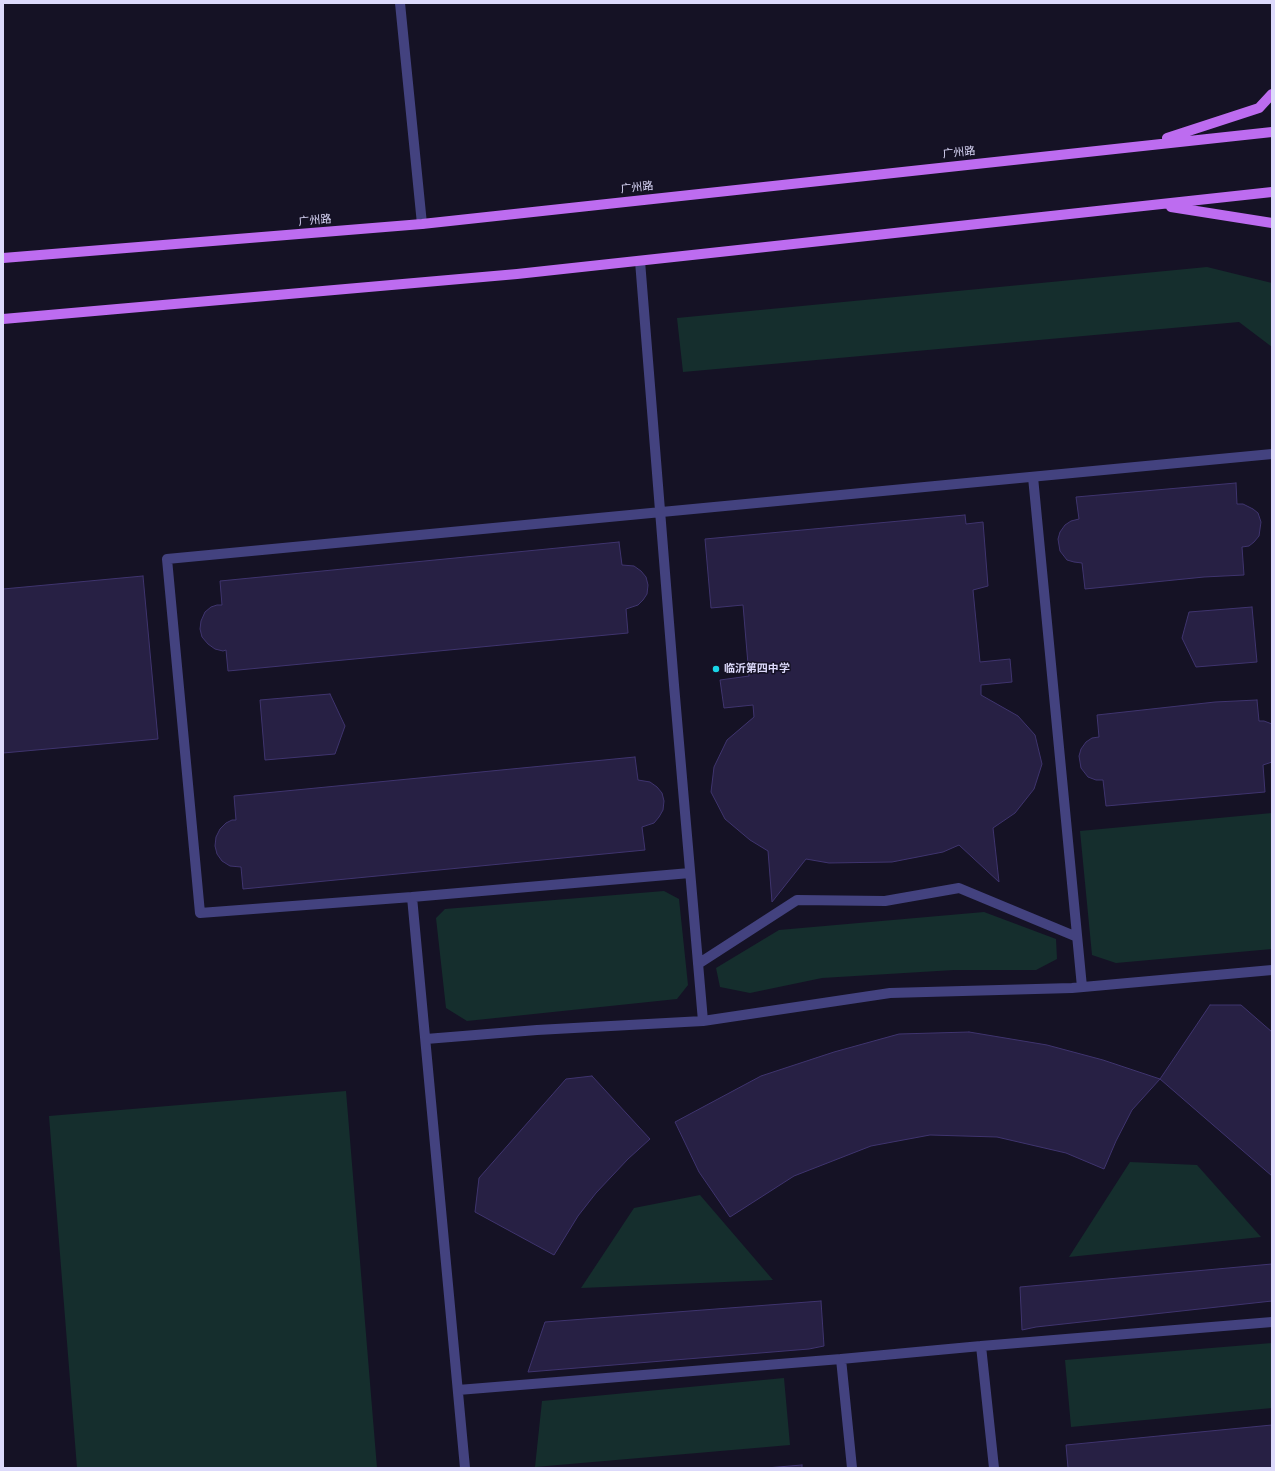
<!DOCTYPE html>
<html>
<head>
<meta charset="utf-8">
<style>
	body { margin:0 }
	#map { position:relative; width:1275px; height:1471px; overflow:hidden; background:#151225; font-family:"DejaVu Sans",sans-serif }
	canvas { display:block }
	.frame { position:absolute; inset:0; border:4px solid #dddafb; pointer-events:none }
</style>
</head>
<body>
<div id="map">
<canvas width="1275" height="1471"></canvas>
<div class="frame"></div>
</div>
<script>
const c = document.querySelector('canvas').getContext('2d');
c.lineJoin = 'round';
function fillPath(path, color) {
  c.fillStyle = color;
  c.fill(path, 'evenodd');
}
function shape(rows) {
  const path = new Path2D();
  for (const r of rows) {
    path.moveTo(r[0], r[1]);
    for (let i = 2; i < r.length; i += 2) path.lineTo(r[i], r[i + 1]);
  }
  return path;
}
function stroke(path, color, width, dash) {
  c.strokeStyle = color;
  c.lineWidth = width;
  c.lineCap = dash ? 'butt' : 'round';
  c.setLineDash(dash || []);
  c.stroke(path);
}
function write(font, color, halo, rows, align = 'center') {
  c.font = font + ' "DejaVu Sans","Noto Sans SC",sans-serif';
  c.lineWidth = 3;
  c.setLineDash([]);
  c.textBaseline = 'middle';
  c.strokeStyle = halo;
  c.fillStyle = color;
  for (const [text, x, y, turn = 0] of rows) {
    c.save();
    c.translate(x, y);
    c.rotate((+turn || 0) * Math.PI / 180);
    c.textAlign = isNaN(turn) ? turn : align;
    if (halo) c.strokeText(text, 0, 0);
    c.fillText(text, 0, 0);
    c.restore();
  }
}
fillPath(shape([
	[1207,267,1272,283,1272,347,1239,322,683,372,677,318],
	[1272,813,1272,949,1116,963,1092,955,1080,831],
	[664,891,679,899,688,985,677,999,467,1021,446,1008,436,918,445,909],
	[984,912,1056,939,1057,959,1036,970,954,970,822,978,750,993,720,987,716,968,779,930],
	[346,1091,377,1468,77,1468,49,1116],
	[1130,1162,1197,1165,1261,1237,1069,1257],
	[700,1195,773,1280,581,1288,634,1208],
	[1272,1343,1272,1408,1071,1427,1065,1360],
	[784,1378,790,1445,535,1467,542,1401]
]), '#152e2d');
const building = shape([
	[1236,483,1237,504,1243,504,1253,509,1258,513,1261,522,1259,536,1254,542,1249,546,1242,547,1244,575,1204,577,1085,589,1082,563,1074,562,1067,560,1060,551,1058,539,1060,532,1065,525,1071,521,1079,519,1076,497,1236,483],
	[965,515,966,524,983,522,988,586,973,590,980,662,1010,659,1012,682,981,685,981,695,1018,716,1035,735,1042,764,1034,789,1015,813,993,828,999,882,959,845,943,852,892,862,829,863,806,859,772,902,768,851,750,840,725,819,711,792,714,767,727,740,754,717,753,705,724,708,720,680,749,676,743,605,711,608,705,539,965,515],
	[619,542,622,565,634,566,641,571,646,577,648,585,647,594,643,600,638,605,626,609,628,633,228,671,226,650,223,651,215,649,208,644,202,637,200,629,201,621,205,612,211,607,217,605,222,605,220,581,619,542],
	[143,576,158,739,3,753,3,589,143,576],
	[1252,607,1257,662,1196,667,1182,638,1189,612,1252,607],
	[330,694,345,726,335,754,265,760,260,700,330,694],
	[1257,700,1259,721,1264,721,1272,724,1272,762,1263,765,1265,792,1106,806,1103,780,1096,780,1088,777,1081,768,1079,756,1081,749,1086,742,1092,738,1099,737,1097,715,1215,702,1257,700],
	[635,757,638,780,650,782,657,787,662,793,664,801,663,810,659,817,654,823,642,827,645,850,243,889,241,867,230,866,222,861,217,854,215,846,216,837,220,829,226,823,232,820,236,820,234,796,635,757],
	[1210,1005,1241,1005,1272,1032,1272,1176,1160,1079,1210,1005],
	[969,1032,1047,1045,1103,1060,1160,1079,1132,1110,1116,1141,1104,1169,1066,1153,997,1137,930,1135,871,1146,794,1176,730,1217,699,1172,675,1122,761,1076,834,1052,899,1034,969,1032],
	[592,1076,650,1139,628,1159,596,1193,578,1216,554,1255,475,1212,479,1178,566,1079,592,1076],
	[1272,1264,1272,1301,1036,1327,1022,1330,1020,1287,1272,1264],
	[821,1301,824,1346,809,1349,528,1372,545,1322,821,1301],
	[1272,1425,1272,1468,1068,1468,1066,1445,1272,1425],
	[802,1465,802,1468,766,1468,802,1465]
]);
fillPath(building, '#272044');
stroke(building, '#3f346e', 1);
stroke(shape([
	[400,3,422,224],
	[640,261,674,685,703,1021],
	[1033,477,1082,987],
	[690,873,412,897,200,913,167,559,1272,454],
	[412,897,465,1468],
	[698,964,797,900,885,901,959,888,1077,937],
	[426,1039,537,1030,703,1021,890,993,1072,988,1272,970],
	[981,1346,994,1468],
	[841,1359,852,1468],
	[458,1390,841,1359,981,1346,1272,1322]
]), '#43427f', 10);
stroke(shape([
	[1167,138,1259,108,1272,94],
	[1171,207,1272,223],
	[3,258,422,224,1272,132],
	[3,319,517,274,1272,192]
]), '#bd6cf0', 10);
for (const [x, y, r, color] of [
	[716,669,4,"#19d5e7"]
]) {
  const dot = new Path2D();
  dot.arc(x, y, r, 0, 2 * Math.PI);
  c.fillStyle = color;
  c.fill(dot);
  stroke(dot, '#151225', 1.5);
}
write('11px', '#dddafb', '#151225', [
	["广州路",959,153,-6],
	["广州路",637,188,-6],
	["广州路",315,221,-5]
]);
write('bold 11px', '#dddafb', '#151225', [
	["临沂第四中学",724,669]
], 'left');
</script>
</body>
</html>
